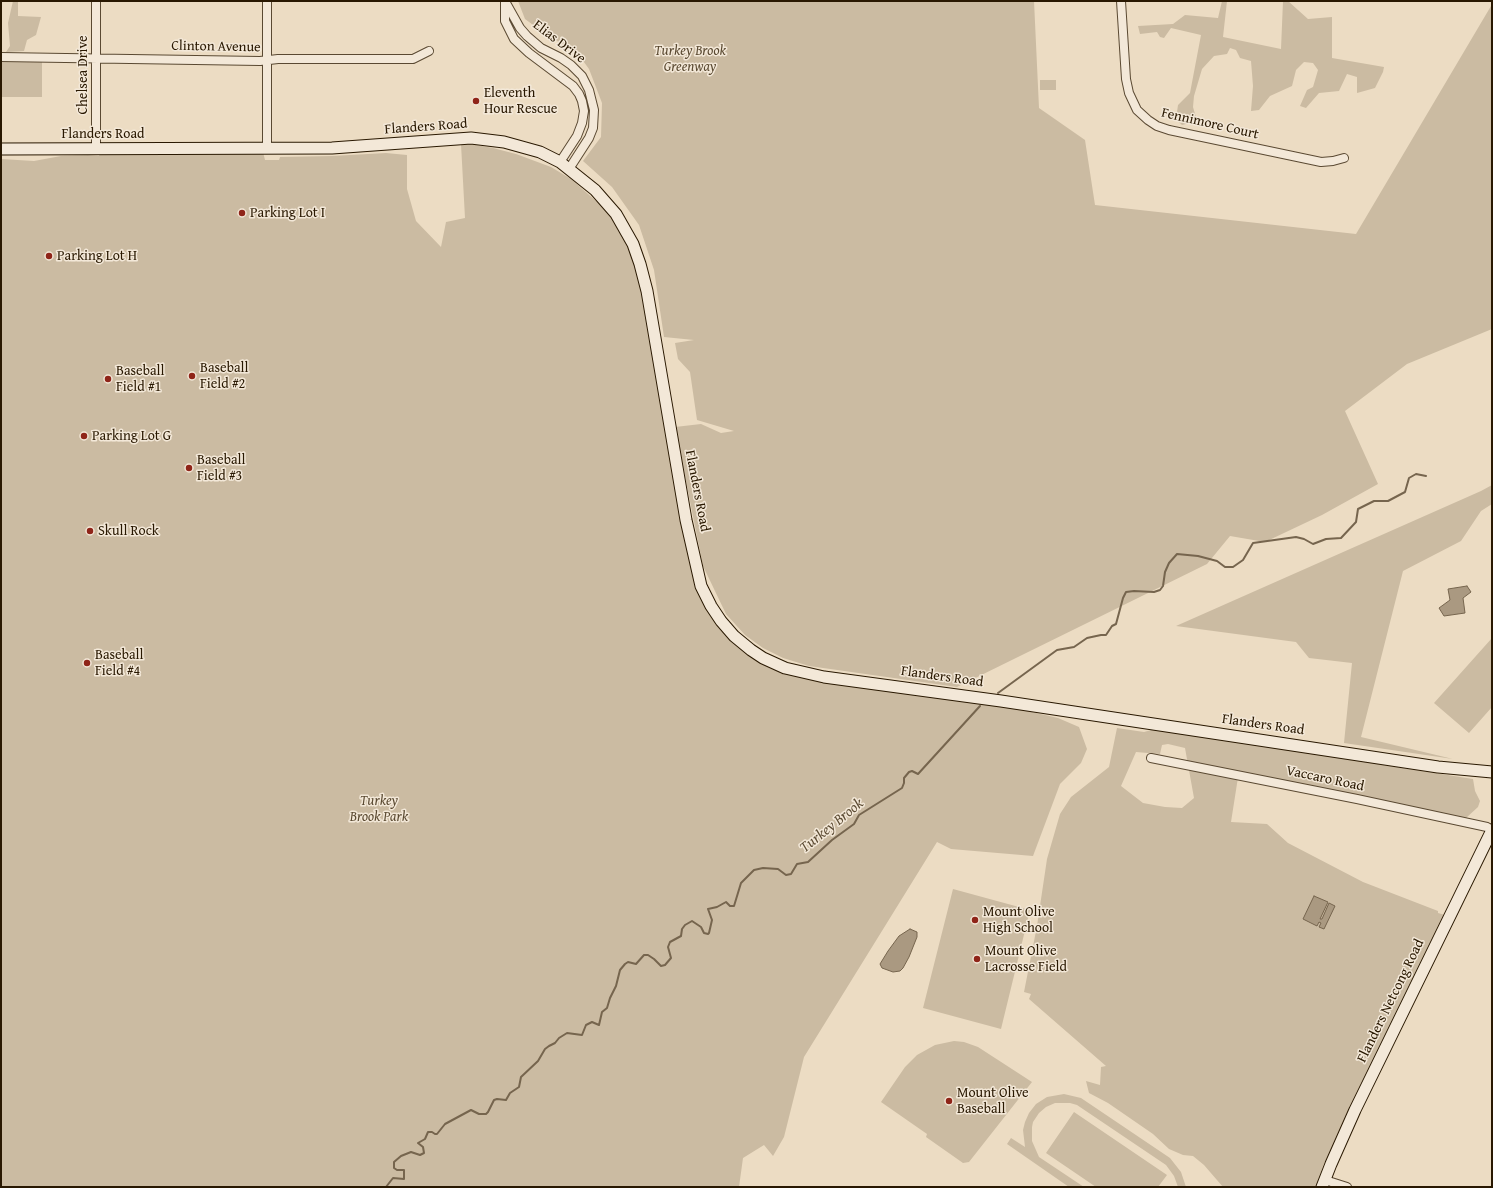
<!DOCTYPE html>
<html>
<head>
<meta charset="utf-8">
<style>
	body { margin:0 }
	#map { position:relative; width:1493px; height:1188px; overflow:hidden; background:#ecdcc3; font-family:"Gentium Book Plus",serif }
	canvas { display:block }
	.frame { position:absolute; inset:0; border:2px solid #291801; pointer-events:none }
</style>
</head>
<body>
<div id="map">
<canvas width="1493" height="1188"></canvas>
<div class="frame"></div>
</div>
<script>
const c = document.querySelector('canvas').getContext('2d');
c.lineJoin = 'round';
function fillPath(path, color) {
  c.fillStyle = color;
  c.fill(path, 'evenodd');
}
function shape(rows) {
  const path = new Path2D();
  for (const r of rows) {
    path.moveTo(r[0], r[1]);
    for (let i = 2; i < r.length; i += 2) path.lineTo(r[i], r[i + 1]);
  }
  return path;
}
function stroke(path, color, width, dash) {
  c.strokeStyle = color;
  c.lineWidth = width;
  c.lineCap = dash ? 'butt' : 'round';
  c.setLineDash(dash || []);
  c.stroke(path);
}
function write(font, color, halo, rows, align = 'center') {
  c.font = font + ' "Gentium Book Plus",serif';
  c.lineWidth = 3;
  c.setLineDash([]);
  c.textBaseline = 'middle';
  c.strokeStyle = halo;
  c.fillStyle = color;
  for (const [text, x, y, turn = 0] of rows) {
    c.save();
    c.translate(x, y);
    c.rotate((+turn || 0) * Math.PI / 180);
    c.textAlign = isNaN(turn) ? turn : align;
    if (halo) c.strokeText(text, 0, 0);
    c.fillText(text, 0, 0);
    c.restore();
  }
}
fillPath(shape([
	[13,1,18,1,18,16,41,17,36,35,27,40,24,51,6,52,10,46,8,23],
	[518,1,1034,1,1039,108,1085,140,1095,205,1356,234,1491,6,1491,1,1492,1,1492,329,1407,364,1345,411,1378,484,1322,515,1265,542,1230,536,1207,564,957,687,809,666,783,658,763,648,745,635,726,614,703,566,675,427,701,424,721,433,734,431,697,420,690,372,678,359,675,343,694,340,664,337,654,270,639,225,612,187,583,161,601,137,602,103,589,69,576,51,548,36,525,19],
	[1222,1,1227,1,1223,37,1281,49,1283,1,1288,1,1308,19,1332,17,1332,58,1384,67,1383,72,1375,88,1357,93,1357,77,1347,74,1339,91,1319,93,1306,108,1300,106,1307,90,1313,87,1318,70,1313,63,1304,62,1296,70,1292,86,1270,96,1259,110,1251,111,1253,86,1251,61,1240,58,1236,50,1230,48,1227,54,1214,56,1202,69,1194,96,1193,107,1197,121,1182,125,1176,119,1178,105,1190,93,1201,35,1171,28,1164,38,1160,37,1157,32,1140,34,1138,26,1173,24,1185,15,1218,18],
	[1,60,42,60,42,97,1,97],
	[1040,80,1056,80,1056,90,1040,90],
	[465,143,493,148,516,154,551,167,571,179,605,209,617,225,628,246,640,280,691,567,718,626,730,640,759,662,772,669,801,677,1019,709,1058,718,1079,727,1087,749,1081,763,1060,784,1033,856,951,849,937,842,804,1057,784,1137,773,1156,764,1145,743,1158,739,1187,1,1187,1,159,34,161,61,156,88,155,99,156,101,152,263,152,265,160,279,160,280,157,332,156,386,153,407,155,407,189,416,221,441,247,446,222,465,218,461,144],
	[1492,485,1492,504,1481,511,1461,541,1403,571,1361,737,1453,759,1344,743,1352,663,1309,658,1296,642,1176,626,1481,491],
	[1492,638,1492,707,1469,733,1434,703],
	[1117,728,1144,732,1155,729,1473,779,1475,791,1480,801,1478,807,1466,818,1397,806,1239,771,1231,822,1267,824,1288,843,1363,882,1438,911,1438,913,1445,915,1323,1166,1316,1187,1223,1187,1204,1165,1193,1156,1183,1155,1169,1149,1153,1134,1108,1103,1089,1093,1086,1081,1100,1085,1101,1067,1106,1066,1029,999,1031,994,1024,992,1037,926,1047,859,1060,814,1071,797,1109,767],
	[1168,744,1185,748,1194,798,1182,808,1165,807,1143,803,1121,786,1136,752,1160,754,1162,745],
	[953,889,1030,910,1001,1029,923,1008],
	[954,1041,964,1042,978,1047,1032,1082,969,1162,963,1163,926,1137,927,1134,881,1102,905,1067,917,1055,935,1045],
	[1064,1094,1081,1098,1170,1158,1181,1172,1186,1187,1178,1187,1174,1176,1166,1165,1077,1105,1070,1103,1055,1103,1046,1107,1039,1113,1033,1122,1032,1127,1032,1141,1039,1157,1084,1187,1069,1187,1007,1144,1011,1138,1025,1147,1023,1130,1025,1122,1029,1113,1036,1104,1047,1097],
	[1074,1112,1167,1175,1158,1187,1096,1187,1046,1153]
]), '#cbbba2');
const water = shape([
	[1467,586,1471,592,1463,598,1465,613,1444,616,1439,608,1450,600,1448,589,1467,586],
	[1314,896,1328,902,1320,919,1322,919,1329,903,1335,906,1324,929,1319,927,1321,923,1319,922,1317,926,1303,919,1314,896],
	[910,929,917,932,917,937,909,957,903,968,900,971,893,972,882,968,880,964,888,951,899,936,910,929]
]);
fillPath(water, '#aa9981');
stroke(water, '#76654e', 1);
stroke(shape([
	[998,693,1057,650,1074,647,1087,638,1101,635,1106,635,1112,626,1116,624,1123,598,1126,592,1134,591,1154,592,1160,590,1163,586,1165,572,1169,563,1177,554,1198,556,1217,561,1225,567,1233,567,1243,560,1253,543,1296,537,1304,539,1313,544,1326,539,1341,538,1356,522,1358,509,1374,501,1388,501,1405,492,1409,478,1416,474,1426,476],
	[386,1187,393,1178,404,1179,404,1170,397,1170,394,1168,394,1162,401,1156,411,1152,420,1155,424,1153,423,1147,418,1143,425,1139,428,1132,432,1132,435,1134,437,1134,445,1124,471,1110,479,1114,486,1114,488,1112,494,1100,497,1099,506,1100,510,1093,519,1087,521,1077,538,1061,545,1049,549,1046,555,1043,559,1038,567,1033,582,1035,586,1025,592,1022,599,1025,602,1012,607,1008,610,998,616,986,620,970,625,964,628,962,636,964,644,955,648,955,654,959,661,966,665,965,671,958,668,947,670,942,681,936,682,929,685,925,692,921,701,927,704,933,708,934,709,933,712,920,708,909,717,907,726,902,730,906,734,906,741,883,754,870,763,868,778,869,786,875,791,874,797,864,808,862,832,840,854,824,859,815,902,788,904,783,904,778,909,772,912,771,918,774,980,706]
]), '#76654e', 2);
const minor = shape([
	[96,1,96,149],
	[1121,1,1126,79,1129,93,1137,110,1148,120,1157,126,1169,130,1321,162,1333,161,1344,158],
	[505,2,505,21,514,39,529,53,573,86,579,94,582,101,584,111,582,123,577,136,560,162],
	[506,3,520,28,527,36,541,48,561,58,571,65,582,76,589,90,594,110,593,128,589,138,569,169],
	[1,57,260,61,278,59,413,59,429,51],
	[267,148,267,1],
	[1151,758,1357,799,1487,827,1492,830],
	[1325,1180,1347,1187]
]);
const secondary = shape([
	[1,149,332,148,471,138,504,142,540,152,560,162,595,190,616,214,633,244,640,264,647,291,686,520,701,586,711,606,721,621,734,636,751,650,763,658,785,668,824,677,1001,701,1438,767,1492,772],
	[1322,1187,1331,1164,1355,1110,1492,830]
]);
stroke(minor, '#5a4932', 10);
stroke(secondary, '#291801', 13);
stroke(minor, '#f3e8d8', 8);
stroke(secondary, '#f3e8d8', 11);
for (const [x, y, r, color] of [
	[476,101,4,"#8f2418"],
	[242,213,4,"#8f2418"],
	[49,256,4,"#8f2418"],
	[192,376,4,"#8f2418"],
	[108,379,4,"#8f2418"],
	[84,436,4,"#8f2418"],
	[189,468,4,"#8f2418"],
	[90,531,4,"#8f2418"],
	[87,663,4,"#8f2418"],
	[975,920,4,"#8f2418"],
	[977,959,4,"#8f2418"],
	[949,1101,4,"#8f2418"]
]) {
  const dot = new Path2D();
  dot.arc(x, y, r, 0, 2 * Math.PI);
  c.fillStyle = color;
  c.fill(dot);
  stroke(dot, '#f3e8d8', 1.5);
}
write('14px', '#291801', '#f3e8d8', [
	["Elias Drive",559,42,37],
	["Clinton Avenue",216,47,1],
	["Chelsea Drive",83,75,-90],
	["Fennimore Court",1210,124,13],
	["Flanders Road",426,127,-4],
	["Flanders Road",103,134],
	["Flanders Road",697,491,79],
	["Flanders Road",942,677,8],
	["Flanders Road",1263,725,8],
	["Vaccaro Road",1325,779,12],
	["Flanders Netcong Road",1391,1001,-64]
]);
write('italic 14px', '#5a4931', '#f3e8d8', [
	["Turkey Brook",690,51],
	["Greenway",690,67],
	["Turkey",379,801],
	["Brook Park",379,817]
]);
write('14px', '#291801', '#f3e8d8', [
	["Eleventh",484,93],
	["Hour Rescue",484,109],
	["Parking Lot I",250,213],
	["Parking Lot H",57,256],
	["Baseball",200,368],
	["Field #2",200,384],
	["Baseball",116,371],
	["Field #1",116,387],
	["Parking Lot G",92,436],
	["Baseball",197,460],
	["Field #3",197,476],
	["Skull Rock",98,531],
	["Baseball",95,655],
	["Field #4",95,671],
	["Mount Olive",983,912],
	["High School",983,928],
	["Mount Olive",985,951],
	["Lacrosse Field",985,967],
	["Mount Olive",957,1093],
	["Baseball",957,1109]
], 'left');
write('italic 15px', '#5d4c34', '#f3e8d8', [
	["Turkey Brook",832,826,-39]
]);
</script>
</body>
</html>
